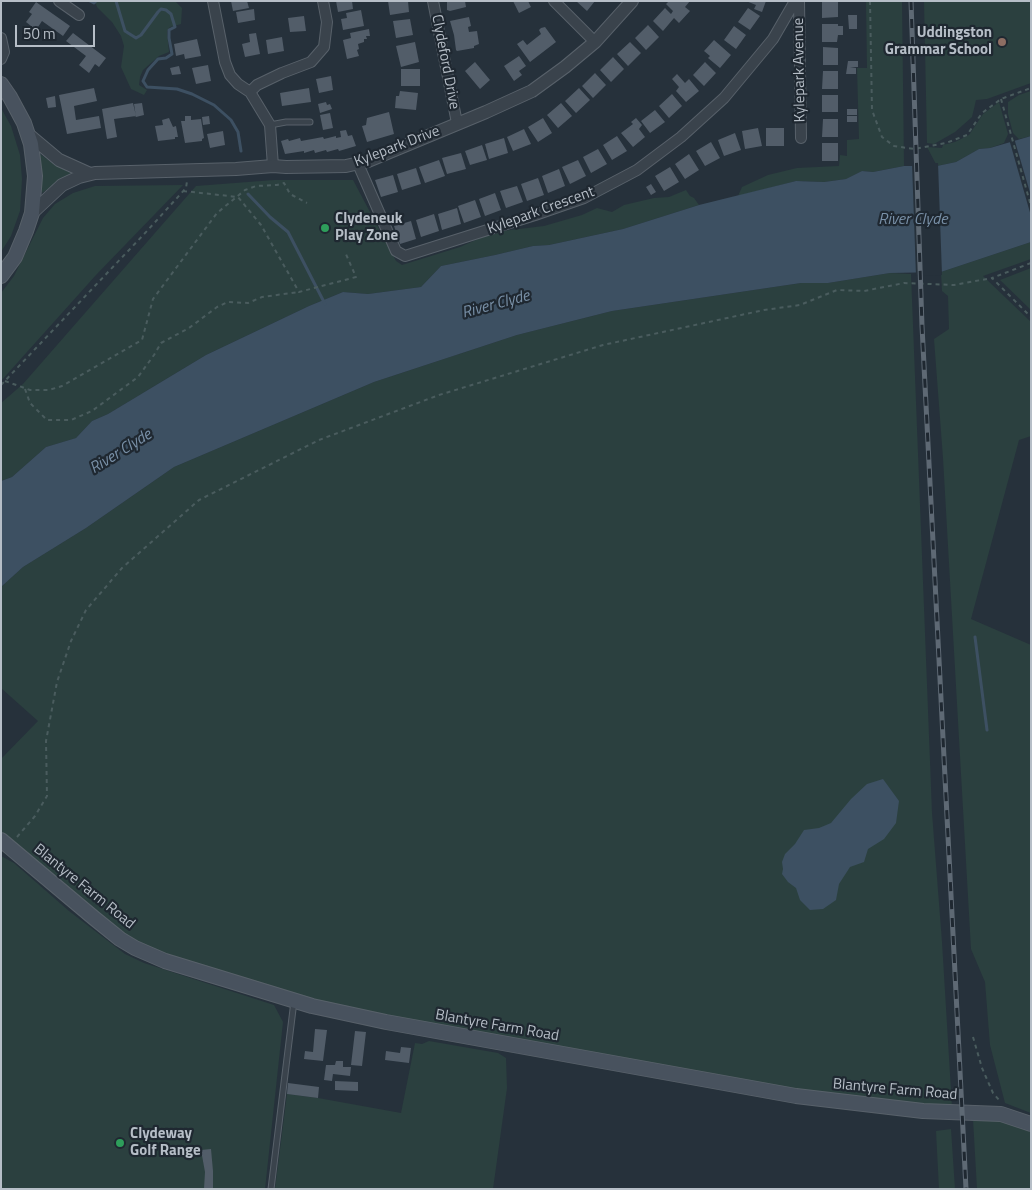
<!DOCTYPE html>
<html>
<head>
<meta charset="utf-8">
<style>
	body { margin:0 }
	#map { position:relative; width:1032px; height:1190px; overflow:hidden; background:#26313b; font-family:"Titillium Web",sans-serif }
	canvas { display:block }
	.frame { position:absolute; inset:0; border:2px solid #b6bec7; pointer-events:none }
	.scale { position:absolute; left:15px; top:25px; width:80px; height:22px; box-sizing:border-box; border:2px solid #b6bec7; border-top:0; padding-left:6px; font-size:15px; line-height:18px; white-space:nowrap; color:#b6bec7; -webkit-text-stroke:4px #1f2831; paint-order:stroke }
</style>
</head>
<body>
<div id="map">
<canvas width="1032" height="1190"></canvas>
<div class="frame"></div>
<div class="scale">50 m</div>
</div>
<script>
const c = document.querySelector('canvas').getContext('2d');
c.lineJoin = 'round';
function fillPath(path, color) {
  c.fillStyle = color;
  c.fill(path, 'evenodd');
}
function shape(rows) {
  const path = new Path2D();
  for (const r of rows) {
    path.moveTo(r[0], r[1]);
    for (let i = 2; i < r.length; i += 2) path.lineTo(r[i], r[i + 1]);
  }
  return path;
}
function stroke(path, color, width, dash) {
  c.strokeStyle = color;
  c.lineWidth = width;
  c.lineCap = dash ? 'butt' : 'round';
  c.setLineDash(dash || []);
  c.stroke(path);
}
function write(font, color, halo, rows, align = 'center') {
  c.font = font + ' "Titillium Web",sans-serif';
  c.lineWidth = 4.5;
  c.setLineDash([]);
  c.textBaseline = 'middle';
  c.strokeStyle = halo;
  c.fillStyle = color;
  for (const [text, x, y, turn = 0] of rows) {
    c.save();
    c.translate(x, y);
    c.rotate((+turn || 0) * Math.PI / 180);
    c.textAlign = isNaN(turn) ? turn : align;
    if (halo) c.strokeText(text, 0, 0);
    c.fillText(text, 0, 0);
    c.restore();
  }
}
fillPath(shape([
	[95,1,175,1,182,8,181,24,170,27,167,31,169,52,159,56,143,70,140,77,139,85,147,90,144,95,131,89,121,67,124,46,121,36,112,22,97,7],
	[866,1,902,1,904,166,873,172,862,171,846,179,824,182,796,181,738,196,742,187,768,175,797,168,839,166,840,155,847,156,847,140,859,139,857,68,867,68],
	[924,1,1031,1,1031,83,987,99,976,100,972,117,955,132,934,144,927,143],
	[1031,91,1031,136,1019,139,1013,133,1008,114,1008,102,1019,95],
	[999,102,1008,134,1004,143,990,148,979,149,956,162,937,166,927,147,942,148,943,145,955,142,969,135,983,114],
	[1,108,11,126,20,155,22,179,20,211,11,236,1,252],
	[40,154,55,165,71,173,42,193,39,155],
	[274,180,353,180,396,261,402,265,460,247,494,232,544,226,582,215,597,208,612,212,624,205,654,198,669,197,686,190,690,196,694,198,699,205,623,229,549,245,533,246,495,255,441,266,421,287,368,294,343,292,309,306,206,355,108,414,92,421,76,438,46,447,12,477,1,481,1,403,23,384,196,186],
	[183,185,96,275,1,381,1,293,14,276,43,218,55,204,73,193,95,186],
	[1031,242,1031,259,983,276,1031,322,1031,436,1019,440,971,619,1031,645,1031,1113,1005,1103,990,1045,985,982,971,949,943,458,934,339,949,329,948,296,942,291,941,272],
	[1031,268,1031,310,1000,280],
	[890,273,911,274,932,813,942,942,952,1107,830,1096,364,1012,313,999,164,954,138,943,118,929,1,833,1,759,38,721,1,688,1,587,23,567,86,528,174,467,374,382,517,335,612,311,801,283,828,283],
	[1,856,14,863,69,911,125,954,144,963,274,1005,283,1022,265,1189,1,1189],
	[429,1041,498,1053,506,1058,507,1088,493,1189,275,1189,287,1094,318,1098,401,1113,415,1043,422,1044],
	[973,1119,1007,1121,1019,1128,1031,1132,1031,1189,977,1189],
	[951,1129,955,1189,939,1189,936,1131]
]), '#2b403f');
fillPath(shape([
	[1031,136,1031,242,941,272,890,273,828,283,801,283,612,311,517,335,374,382,174,467,86,528,23,567,1,587,1,481,12,477,46,447,76,438,92,421,108,414,206,355,309,306,343,292,368,294,421,287,441,266,495,255,533,246,549,245,623,229,699,205,796,181,824,182,846,179,862,171,873,172,904,166,937,166,956,162,979,149,990,148],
	[883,779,899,801,896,823,884,839,868,849,864,862,850,867,839,884,836,900,823,909,810,910,800,900,796,888,788,882,782,874,783,869,782,862,785,854,795,844,804,830,819,828,831,823,851,799,867,784]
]), '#3d5062');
fillPath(shape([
	[1014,138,1031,196,1031,216,1009,139],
	[912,163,938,163,942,275,916,276]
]), '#26313b');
stroke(shape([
	[90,1,94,3,96,1],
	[116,1,125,31,136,38,141,35,158,12,161,9,166,10,171,14,175,27,169,30,169,38,172,54,166,58,158,59,148,70,143,81,147,87,177,89,192,94,214,105,231,120,238,132,241,151],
	[248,194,270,217,288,232,325,304],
	[975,637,987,730]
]), '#3d5062', 3);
fillPath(shape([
	[231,1,247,1,249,8,233,11],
	[336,1,352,1,353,9,338,12],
	[388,1,408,1,409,12,390,15],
	[447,1,465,1,466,7,450,11,447,10],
	[513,1,528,1,531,7,519,13],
	[576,1,595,1,587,11],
	[669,1,690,1,685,7,690,11,679,23,674,18,663,31,653,21,665,8,671,14,673,11,666,4],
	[746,1,766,1,762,12,754,9,756,5],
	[822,1,838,1,838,17,822,18],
	[36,2,70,26,63,36,42,21,36,30,26,22,32,14,29,12],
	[748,8,760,16,750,30,738,22],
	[254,9,255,20,238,23,236,12],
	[361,10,364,26,343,30,341,19,347,18,346,13],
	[848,15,857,15,857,29,849,29],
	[304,16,306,31,290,32,288,18],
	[469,17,471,26,468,27,469,32,477,31,479,44,474,46,474,48,457,51,456,50,454,35,450,21],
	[410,19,413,35,396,38,393,21],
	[822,24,838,24,838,26,843,26,843,35,838,35,837,42,822,42],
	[648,25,659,37,646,50,635,38],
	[734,26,746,35,736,49,724,40],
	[545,27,556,42,530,62,517,44,523,40,527,45,541,34,539,30,541,28],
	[369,29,370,36,366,36,367,39,364,39,364,42,358,44,359,49,357,50,359,56,347,59,343,40,351,38,350,33],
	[73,33,106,58,99,67,95,64,89,73,79,65,86,56,66,41],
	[256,33,260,54,245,57,242,44,250,42,249,34],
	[282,37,284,51,268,54,266,40],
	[197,39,201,56,185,59,184,54,176,56,174,44],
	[714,40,731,55,720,68,708,58,710,56,704,51],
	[415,42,419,62,401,67,396,46],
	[630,42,641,53,628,66,617,54],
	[823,47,838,48,838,65,823,65],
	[519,56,526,66,519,71,522,75,514,81,504,66],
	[613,57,624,69,611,82,600,70],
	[848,61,858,61,858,67,850,67,856,68,856,74,846,74],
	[475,62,490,80,480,89,465,71],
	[705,62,716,73,704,86,693,75],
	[208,65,211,81,196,84,192,68],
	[179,66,181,74,172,75,170,68],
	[401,69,420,69,420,86,401,86],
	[823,71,838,71,838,89,822,89],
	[595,73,606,85,593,98,582,86],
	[677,74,685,83,689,79,699,91,686,102,676,91,679,87,672,79],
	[331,76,333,90,319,93,316,79],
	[94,88,97,101,74,106,76,120,99,116,101,128,67,134,59,95],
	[309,88,311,102,282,106,280,93],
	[579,88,590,100,576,113,565,101],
	[400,91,418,93,416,110,395,108,396,96,399,96],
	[672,94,682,106,669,118,659,106],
	[822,95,838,95,838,112,822,112],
	[55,96,56,107,48,108,46,98],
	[326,102,327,105,330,104,332,109,320,113,318,104],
	[133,103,136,116,114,119,117,137,107,139,102,109],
	[142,103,144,115,136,117,134,104],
	[561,103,572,116,558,128,547,115],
	[847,109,857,109,857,115,847,115],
	[655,110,665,122,650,133,641,121],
	[389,112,394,134,367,142,362,126,366,125,367,118],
	[330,113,333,128,323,130,320,115],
	[185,116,191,116,191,120,201,119,204,138,202,139,202,141,185,143,181,121,185,121],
	[209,116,210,124,203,125,202,117],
	[847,116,857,116,857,122,847,122],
	[169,118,173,127,176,126,178,137,175,137,175,139,158,141,155,126,163,125,162,120],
	[543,118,552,133,538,142,528,127],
	[636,118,642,125,639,129,645,137,633,147,621,133,633,124,631,122],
	[823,119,838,119,838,137,822,137],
	[758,128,762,146,745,149,742,131],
	[766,128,784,128,784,146,766,146],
	[524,129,531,144,513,151,507,137],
	[346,130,348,136,352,135,356,146,339,151,338,149,327,152,326,150,315,153,314,150,304,153,304,151,285,154,281,141,288,139,289,141,300,138,301,141,323,137,324,139,336,136,336,138,341,137,340,131],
	[223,131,225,145,210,148,207,134],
	[735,133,741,150,724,156,718,140],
	[617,136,627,151,612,160,603,145],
	[504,138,508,153,489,159,485,144],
	[711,142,720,158,705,166,696,151],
	[822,143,838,143,838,161,822,161],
	[482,145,487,160,470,165,465,151],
	[598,149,607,164,591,173,583,157],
	[461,153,466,169,447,174,442,158],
	[689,154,699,170,685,179,675,164],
	[439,160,445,176,425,183,419,167],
	[578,160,586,176,570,184,562,167],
	[670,167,679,182,664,191,655,176],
	[416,168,421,184,402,190,397,174],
	[559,169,565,186,548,193,542,176],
	[393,175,398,192,381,197,375,180],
	[538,178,544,195,527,201,521,184],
	[651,184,656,192,651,195,646,187],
	[517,186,523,202,506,208,500,191],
	[495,193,501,210,485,216,479,199],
	[475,200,481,217,464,223,458,206],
	[457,208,461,224,442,230,438,214],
	[434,214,439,231,421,237,416,220],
	[411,221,416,239,400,244,394,226],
	[315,1029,327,1030,323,1061,304,1059,305,1051,313,1052],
	[355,1031,366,1032,362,1066,351,1065],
	[401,1047,411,1048,409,1063,385,1060,386,1051,400,1053],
	[336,1061,343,1061,343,1067,351,1067,350,1076,333,1074,332,1081,324,1080,326,1065,335,1065],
	[335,1081,358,1082,358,1091,335,1090],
	[288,1083,319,1087,318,1098,287,1094],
	[211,1149,213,1171,213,1189,204,1189,205,1172,201,1150]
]), '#525d69');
const service = shape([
	[270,125,286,122,310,122],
	[271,1189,294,1001]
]);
const minor = shape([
	[59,1,79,15],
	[213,1,225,62,230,75,238,84,250,92,270,125,273,166],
	[433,1,457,123],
	[554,1,595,42],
	[799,1,801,138],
	[1,38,4,52,1,59],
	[250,92,257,85,282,73,311,62,324,47,327,22,323,1],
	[358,164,396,251,405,256,535,215,584,198,637,170,681,137,724,98,773,39,795,1]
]);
const tertiary = shape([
	[28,134,59,160,90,174],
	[32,213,62,185,79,177,95,173,236,169,273,166,286,167,346,166,368,161,486,112,532,91,565,67,595,42,632,1]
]);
const secondary = shape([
	[1,84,10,97,24,123,31,144,35,176,32,213,26,231,15,257,1,276],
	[1,840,94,918,120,939,135,948,165,961,312,1006,386,1022,796,1096,923,1111,1001,1114,1031,1124]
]);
stroke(service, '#58616a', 7);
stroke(minor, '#58616a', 12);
stroke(tertiary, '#58616a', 14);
stroke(secondary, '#58616a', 16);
stroke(shape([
	[870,1,872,110,882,137,894,146,914,149,946,143,967,135,982,113,1001,99,1031,88],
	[1001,99,1031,206],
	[183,191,238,197,261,225,299,292,356,277,345,252],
	[1031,263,992,278,1031,317],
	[5,381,30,390,49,390,62,386,142,340,153,299,217,213,245,190,256,186,277,185,284,183,290,194,307,203],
	[1,385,147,231,186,188,187,181],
	[25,389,30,403,47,420,71,420,92,411,138,377,154,355,161,343,189,328,217,307,228,302,248,303,262,297,299,292],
	[17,837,35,816,47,796,46,741,57,682,71,641,86,610,122,568,199,500,319,440,439,395,603,345,764,310,800,305,837,290,864,291,904,283,954,285,992,278],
	[973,1037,982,1068,993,1093,1000,1101]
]), '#4a5c5e', 2, [4, 4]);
stroke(service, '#3a434c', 5);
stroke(minor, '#3a434c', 10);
stroke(tertiary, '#3a434c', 12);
stroke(secondary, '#48525e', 14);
const rail = shape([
	[911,1,922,326,966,1189]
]);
stroke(rail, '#5e6974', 5);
stroke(rail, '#1f2831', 3, [9]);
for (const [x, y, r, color] of [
	[1002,42,5,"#8d6e63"],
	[325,228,5,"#2e9e5b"],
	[120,1143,5,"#2e9e5b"]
]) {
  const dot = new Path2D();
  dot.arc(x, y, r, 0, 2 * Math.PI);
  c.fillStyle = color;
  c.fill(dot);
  stroke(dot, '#1f2831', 2);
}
write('bold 15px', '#b6bec7', '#1f2831', [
	["Uddingston",992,33,"right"],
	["Grammar School",992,50,"right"],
	["Clydeneuk",335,219],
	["Play Zone",335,236],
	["Clydeway",130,1134],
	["Golf Range",130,1151]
], 'left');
write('15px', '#b6bec7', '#1f2831', [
	["Clydeford Drive",445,62,79],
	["Kylepark Avenue",800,70,-91],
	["Kylepark Drive",397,147,-21],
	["Kylepark Crescent",541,211,-20],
	["Blantyre Farm Road",84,887,39],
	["Blantyre Farm Road",497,1026,10],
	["Blantyre Farm Road",895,1090,5]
]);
write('italic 16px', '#7990a7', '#1f2831', [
	["River Clyde",913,220],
	["River Clyde",496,305,-15],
	["River Clyde",121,452,-32]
]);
</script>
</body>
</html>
